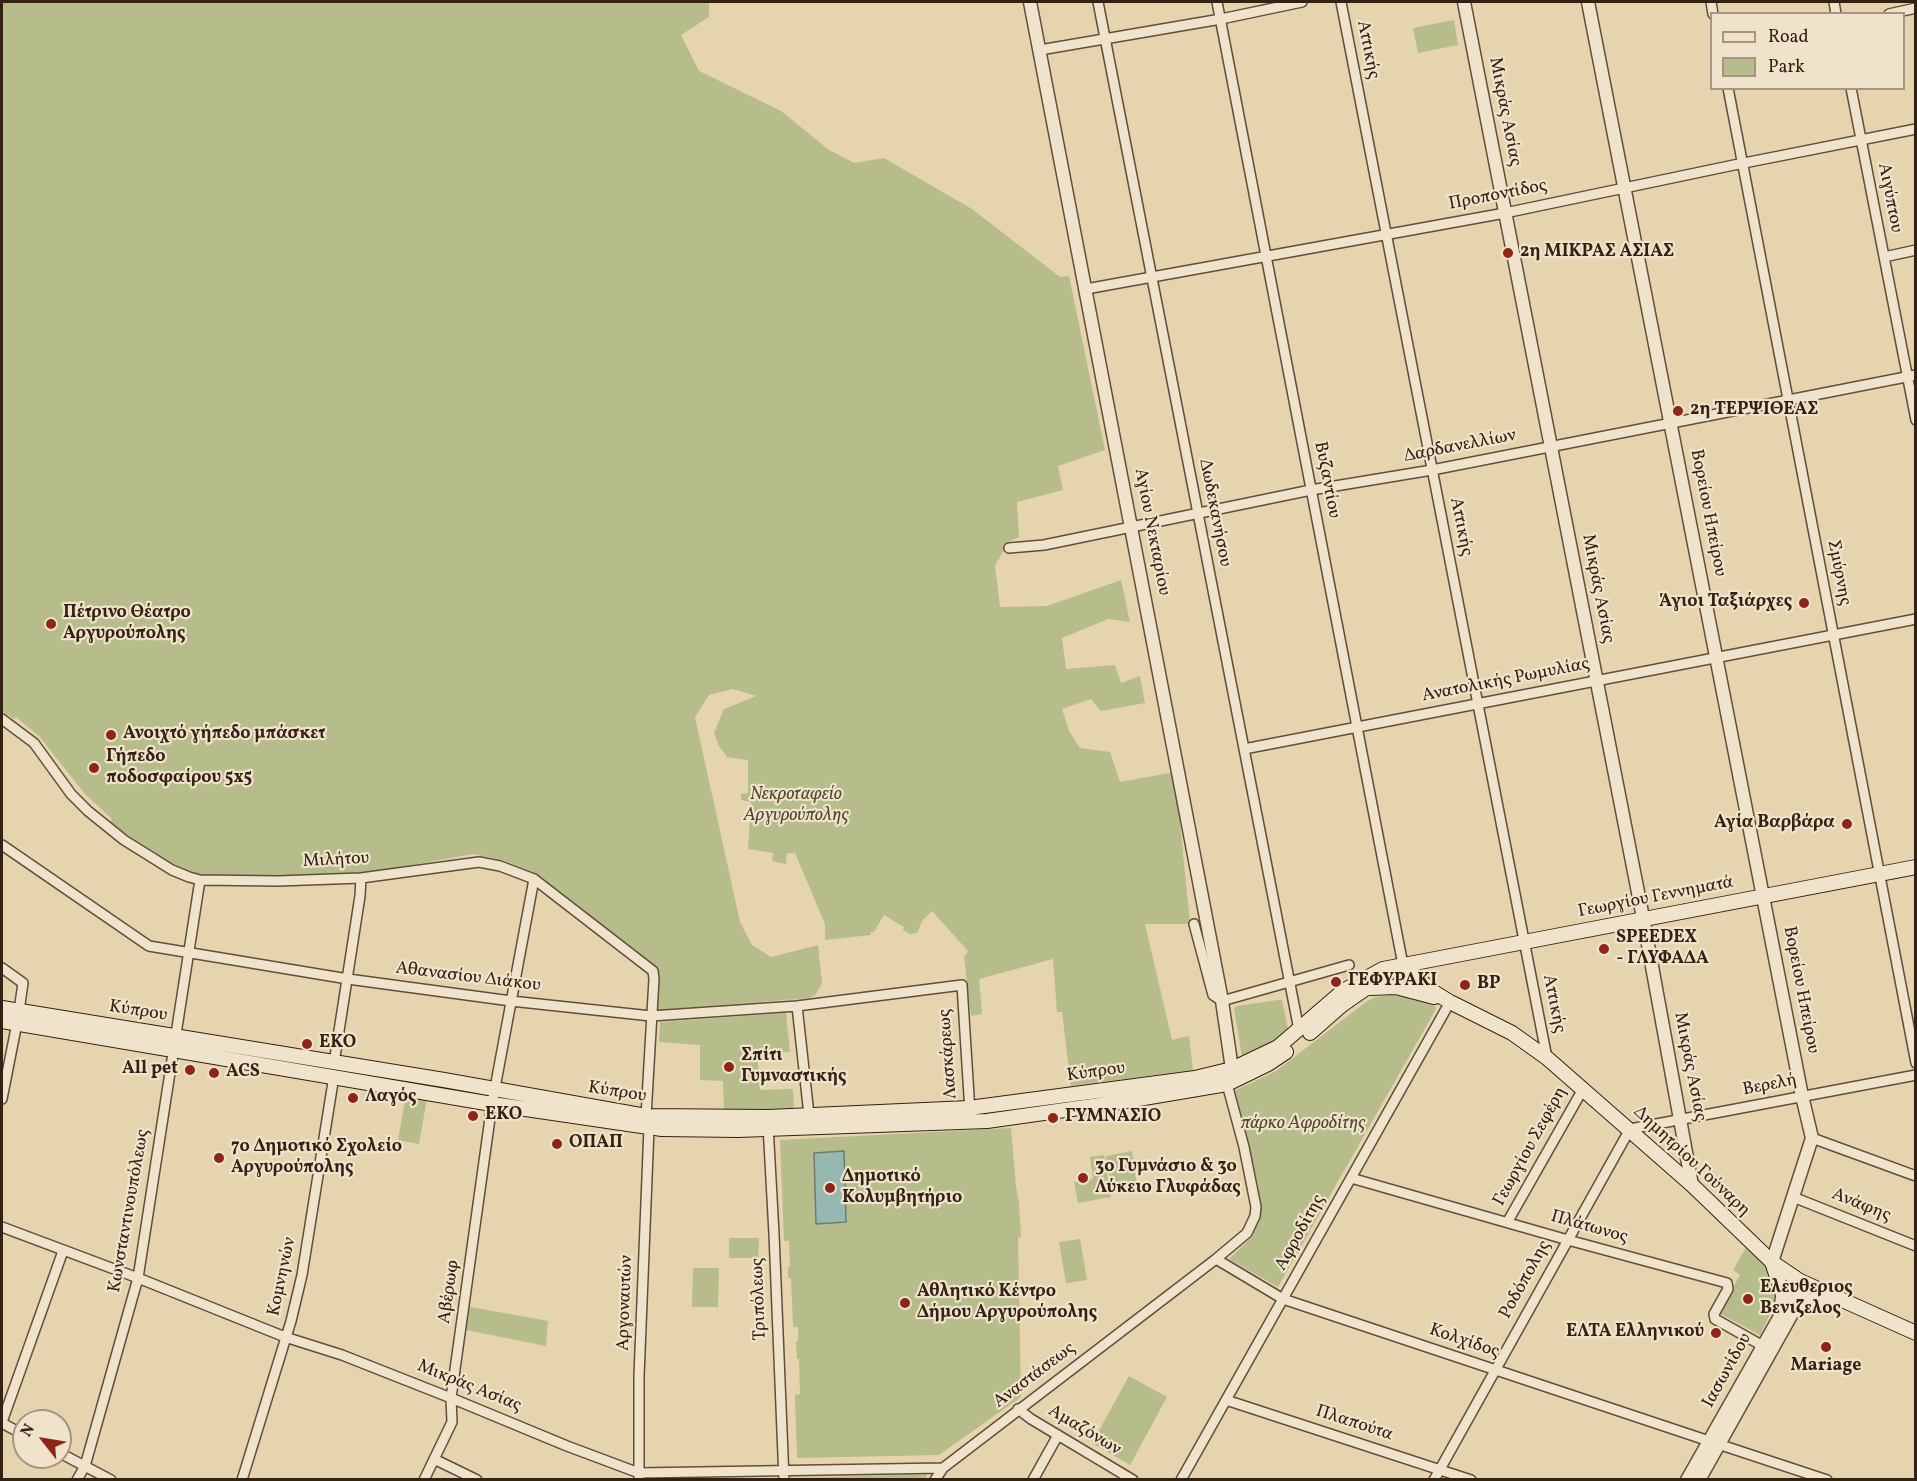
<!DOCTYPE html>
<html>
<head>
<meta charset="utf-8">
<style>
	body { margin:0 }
	#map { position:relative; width:1917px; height:1481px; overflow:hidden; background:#e6d4af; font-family:Vollkorn,serif }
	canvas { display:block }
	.frame { position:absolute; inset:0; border:3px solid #352113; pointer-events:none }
	.legend { position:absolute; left:1710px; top:12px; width:195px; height:78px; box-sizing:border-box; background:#efe3cb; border:2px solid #a59581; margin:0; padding:8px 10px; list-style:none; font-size:18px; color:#352113 }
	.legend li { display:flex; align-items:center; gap:12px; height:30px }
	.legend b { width:30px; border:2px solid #a59581 }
	.north { position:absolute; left:12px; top:1409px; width:60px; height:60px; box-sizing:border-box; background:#efe3cb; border:2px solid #a59581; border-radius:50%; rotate:301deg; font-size:16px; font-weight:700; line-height:24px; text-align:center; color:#352113 }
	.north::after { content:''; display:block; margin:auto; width:21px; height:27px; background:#8f2418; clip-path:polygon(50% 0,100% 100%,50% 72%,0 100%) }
</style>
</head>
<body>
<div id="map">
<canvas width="1917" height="1481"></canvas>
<div class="frame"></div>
<ul class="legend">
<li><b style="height:8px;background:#efe3cb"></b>Road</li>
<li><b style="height:16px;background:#b6bc8a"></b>Park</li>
</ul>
<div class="north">N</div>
</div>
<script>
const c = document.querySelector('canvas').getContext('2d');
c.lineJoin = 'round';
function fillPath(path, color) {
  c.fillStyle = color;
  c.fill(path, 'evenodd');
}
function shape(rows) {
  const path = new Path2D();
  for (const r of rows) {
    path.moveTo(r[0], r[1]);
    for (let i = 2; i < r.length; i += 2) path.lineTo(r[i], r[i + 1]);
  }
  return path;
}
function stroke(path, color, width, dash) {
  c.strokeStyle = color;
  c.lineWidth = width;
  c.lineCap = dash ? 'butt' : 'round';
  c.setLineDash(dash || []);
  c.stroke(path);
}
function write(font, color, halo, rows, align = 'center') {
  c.font = font + ' Vollkorn,serif';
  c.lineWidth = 4.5;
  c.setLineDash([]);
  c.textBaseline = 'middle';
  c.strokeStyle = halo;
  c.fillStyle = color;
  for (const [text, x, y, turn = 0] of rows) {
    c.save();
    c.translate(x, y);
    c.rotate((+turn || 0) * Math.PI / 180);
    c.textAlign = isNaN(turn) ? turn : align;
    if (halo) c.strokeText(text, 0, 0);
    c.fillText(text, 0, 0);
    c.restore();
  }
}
fillPath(shape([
	[2,2,709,2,709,17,681,35,699,71,781,111,829,150,854,163,884,158,972,209,1060,277,1069,276,1105,450,1058,466,1063,490,1017,502,1019,537,1008,542,995,566,1000,607,1047,606,1121,580,1130,622,1108,619,1062,638,1066,669,1115,665,1121,683,1140,676,1145,703,1101,711,1091,699,1062,709,1069,731,1080,748,1110,752,1120,782,1175,772,1190,924,1145,924,1172,1040,1189,1036,1193,1070,1071,1086,1062,1012,1057,1012,1053,959,979,979,982,1014,971,1016,964,957,968,951,932,911,922,921,917,933,910,934,903,930,904,927,884,915,874,932,870,932,871,935,825,940,825,924,795,853,787,853,786,864,772,861,773,853,748,849,751,802,741,800,741,794,748,793,748,760,727,757,719,746,714,733,724,709,756,696,733,689,709,695,695,717,740,922,752,945,771,957,818,945,822,983,816,994,810,998,658,1010,659,970,537,874,503,860,473,854,362,874,204,876,183,870,109,823,112,819,85,794,39,736,23,723,16,717,14,719,2,711],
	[1454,20,1458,45,1418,53,1413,28],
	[1392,995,1418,999,1435,1006,1436,1009,1278,1287,1229,1259,1252,1237,1259,1220,1260,1203,1258,1185,1234,1091,1276,1071,1366,1002,1375,997],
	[1278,1000,1282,1000,1288,1029,1268,1045,1242,1056,1234,1009,1236,1006],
	[786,1013,790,1052,757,1054,760,1090,793,1089,794,1108,724,1111,723,1081,700,1080,700,1045,659,1042,660,1022],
	[406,1095,427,1099,419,1144,398,1140],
	[1011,1128,1016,1187,1019,1203,1021,1237,1018,1238,1021,1397,939,1455,797,1458,795,1395,800,1394,799,1359,797,1359,796,1342,798,1341,798,1327,793,1327,791,1278,788,1278,788,1267,790,1267,789,1241,784,1241,780,1140],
	[1132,1151,1137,1187,1112,1192,1106,1156],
	[1104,1155,1111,1197,1078,1203,1074,1182,1093,1179,1090,1157],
	[729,1238,759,1238,758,1258,729,1258],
	[1080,1239,1087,1280,1066,1283,1059,1242],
	[1747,1246,1769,1270,1776,1294,1772,1310,1760,1335,1719,1313,1740,1275,1733,1270],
	[693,1268,719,1268,718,1307,692,1307],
	[465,1306,548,1321,546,1346,461,1329],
	[1129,1376,1167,1397,1130,1465,1092,1443],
	[927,1474,926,1480,793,1479,795,1478]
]), '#b6bc8a');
const water = shape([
	[844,1151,846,1222,816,1224,814,1153,844,1151]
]);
fillPath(water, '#97b7b1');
stroke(water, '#707b72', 1.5);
const minor = shape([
	[1098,2,1299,1030],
	[1217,2,1403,965],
	[1341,2,1547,1058],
	[1711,2,1713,14],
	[1834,2,1836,14],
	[1889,14,1916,8],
	[1040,50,1221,19,1302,2],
	[1728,88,1916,1063],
	[1851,88,1916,420],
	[1884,257,1916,250],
	[1086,289,1505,213,1734,165,1916,129],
	[1009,548,1044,545,1311,490,1432,470,1916,375],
	[2,719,34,743,71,794,88,811,124,840,172,870,189,877,200,880,278,881,361,878,479,862,500,866,534,879,653,971,654,979,646,1116],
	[1244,749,1916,619],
	[2,845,149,946,348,979,511,1001,651,1016,797,1006,962,985,970,1112],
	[1194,924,1213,995,1222,1001,1349,965],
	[2,968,23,983,19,1011],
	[797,1006,809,1115],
	[334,1063,360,896,361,878],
	[2,1099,17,1023],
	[768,1125,774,1234,784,1480],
	[1812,1138,1916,1176],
	[1351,1178,1568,1240,1727,1283,1728,1289,1714,1314,1715,1319,1763,1346],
	[1793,1197,1916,1246],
	[1508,1221,1583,1089],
	[2,1227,138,1278,285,1337,342,1355,451,1398,567,1446,639,1473,943,1468],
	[1216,1259,1283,1299,1709,1441],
	[1226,1400,1471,1480],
	[1018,1409,1031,1419,1133,1480],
	[2,1422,63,1251],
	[2,1423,24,1435],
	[1718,1444,1827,1480],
	[60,1453,111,1480],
	[434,1459,477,1480],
	[77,1480,85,1466,138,1278,200,880],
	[242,1480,291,1321,302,1275,334,1076],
	[424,1480,452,1422,451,1398,492,1104,534,879],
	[639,1480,639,1376,649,1128],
	[935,1480,943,1468,1216,1259,1247,1233,1255,1216,1256,1207,1244,1147,1227,1084],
	[1033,1480,1058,1435],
	[1181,1480,1450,1002],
	[1434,1480,1630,1129,1916,1075]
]);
const tertiary = shape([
	[1030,2,1222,1001,1232,1069,1230,1076],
	[1464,2,1645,928,1692,1185],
	[1588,2,1802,1096,1812,1138,1772,1262],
	[1687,1480,1800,1281],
	[1699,1480,1808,1285]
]);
const secondary = shape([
	[1403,965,1432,991,1450,1002,1512,1033,1547,1058,1692,1185,1772,1262,1800,1281,1916,1333],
	[1371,988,1396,987,1434,997],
	[2,1008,444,1080,646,1116,768,1117,969,1108,1195,1078,1232,1069,1278,1047,1343,991,1383,969,1916,867],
	[2,1021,492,1104,662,1129,738,1130,987,1121,1114,1103,1227,1084,1268,1064,1286,1052],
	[1310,1033,1342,1005,1388,973],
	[1772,1262,1783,1295,1781,1314],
	[1793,1311,1814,1300,1836,1301]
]);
stroke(minor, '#614e3a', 12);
stroke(tertiary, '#614e3a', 15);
stroke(secondary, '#352113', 16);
stroke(minor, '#efe3cb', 9);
stroke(tertiary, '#efe3cb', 12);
stroke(secondary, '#efe3cb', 14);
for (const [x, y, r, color] of [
	[1508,253,6,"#8f2418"],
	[1678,411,6,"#8f2418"],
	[1804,603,6,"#8f2418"],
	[51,624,6,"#8f2418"],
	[111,735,6,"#8f2418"],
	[94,768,6,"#8f2418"],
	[1847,824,6,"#8f2418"],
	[1604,949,6,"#8f2418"],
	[1336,982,6,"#8f2418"],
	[1465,985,6,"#8f2418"],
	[307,1044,6,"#8f2418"],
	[729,1067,6,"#8f2418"],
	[190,1070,6,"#8f2418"],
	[214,1073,6,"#8f2418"],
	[353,1098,6,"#8f2418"],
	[473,1116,6,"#8f2418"],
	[1053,1118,6,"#8f2418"],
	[557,1144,6,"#8f2418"],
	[219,1158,6,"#8f2418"],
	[1083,1178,6,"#8f2418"],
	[830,1188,6,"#8f2418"],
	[1748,1299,6,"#8f2418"],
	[905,1303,6,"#8f2418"],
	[1716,1333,6,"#8f2418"],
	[1826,1347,6,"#8f2418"]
]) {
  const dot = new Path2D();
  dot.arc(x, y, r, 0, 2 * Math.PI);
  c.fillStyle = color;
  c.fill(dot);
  stroke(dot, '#efe3cb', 2);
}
write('18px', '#352113', '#efe3cb', [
	["Αττικής",1367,50,79],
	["Μικράς Ασίας",1504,112,79],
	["Προποντίδος",1498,196,-11],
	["Αιγύπτου",1889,198,79],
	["Δαρδανελλίων",1460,447,-11],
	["Βυζαντίου",1326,480,79],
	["Δωδεκανήσου",1214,513,79],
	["Βορείου Ηπείρου",1707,513,79],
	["Αττικής",1460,527,79],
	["Αγίου Νεκταρίου",1151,532,79],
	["Σμύρνης",1838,573,79],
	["Μικράς Ασίας",1597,589,79],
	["Ανατολικής Ρωμυλίας",1506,681,-11],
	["Μιλήτου",336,861,-3],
	["Γεωργίου Γεννηματά",1656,898,-11],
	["Αθανασίου Διάκου",468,978,7],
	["Βορείου Ηπείρου",1800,990,79],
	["Αττικής",1553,1004,79],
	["Κύπρου",138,1012,9],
	["Λασκάρεως",949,1054,-94],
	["Μικράς Ασίας",1689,1067,79],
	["Κύπρου",1096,1073,-8],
	["Βερελή",1770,1086,-11],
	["Κύπρου",617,1093,9],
	["Γεωργίου Σεφέρη",1531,1147,-61],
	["Δημητρίου Γούναρη",1691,1162,43],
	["Ανάφης",1861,1206,22],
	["Κωνσταντινουπόλεως",130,1211,-80],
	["Πλάτωνος",1589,1228,16],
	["Αφροδίτης",1301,1233,-61],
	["Κομνηνών",283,1277,-78],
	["Ροδόπολης",1526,1280,-61],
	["Αβέρωφ",450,1292,-82],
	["Τριπόλεως",760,1299,-92],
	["Αργοναυτών",626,1303,-88],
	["Κολχίδος",1464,1342,19],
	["Ιασωνίδου",1728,1371,-61],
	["Αναστάσεως",1035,1376,-37],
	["Μικράς Ασίας",469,1387,22],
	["Πλαπούτα",1354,1424,18],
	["Αμαζόνων",1084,1431,31]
]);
write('bold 18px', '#352113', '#efe3cb', [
	["2η ΜΙΚΡΑΣ ΑΣΙΑΣ",1520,253],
	["2η ΤΕΡΨΙΘΕΑΣ",1690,411],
	["Άγιοι Ταξιάρχες",1792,603,"right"],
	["Πέτρινο Θέατρο",63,614],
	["Αργυρούπολης",63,635],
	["Ανοιχτό γήπεδο μπάσκετ",123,735],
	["Γήπεδο",106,758],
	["ποδοσφαίρου 5x5",106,779],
	["Αγία Βαρβάρα",1835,824,"right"],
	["SPEEDEX",1616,939],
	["- ΓΛΥΦΑΔΑ",1616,960],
	["ΓΕΦΥΡΑΚΙ",1348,982],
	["BP",1477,985],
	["EKO",319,1044],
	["Σπίτι",741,1057],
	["Γυμναστικής",741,1078],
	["All pet",178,1070,"right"],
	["ACS",226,1073],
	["Λαγός",365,1098],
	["ΕΚΟ",485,1116],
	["ΓΥΜΝΑΣΙΟ",1065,1118],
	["ΟΠΑΠ",569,1144],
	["7ο Δημοτικό Σχολείο",231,1148],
	["Αργυρούπολης",231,1169],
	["3ο Γυμνάσιο & 3ο",1095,1168],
	["Λύκειο Γλυφάδας",1095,1189],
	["Δημοτικό",842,1178],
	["Κολυμβητήριο",842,1199],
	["Ελευθεριος",1760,1289],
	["Βενιζελος",1760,1310],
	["Αθλητικό Κέντρο",917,1293],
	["Δήμου Αργυρούπολης",917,1314],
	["ΕΛΤΑ Ελληνικού",1704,1333,"right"],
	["Mariage",1826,1367,"center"]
], 'left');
write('italic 18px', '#554831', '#efe3cb', [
	["Νεκροταφείο",796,796],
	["Αργυρούπολης",796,817],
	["πάρκο Αφροδίτης",1303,1125]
]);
</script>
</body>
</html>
